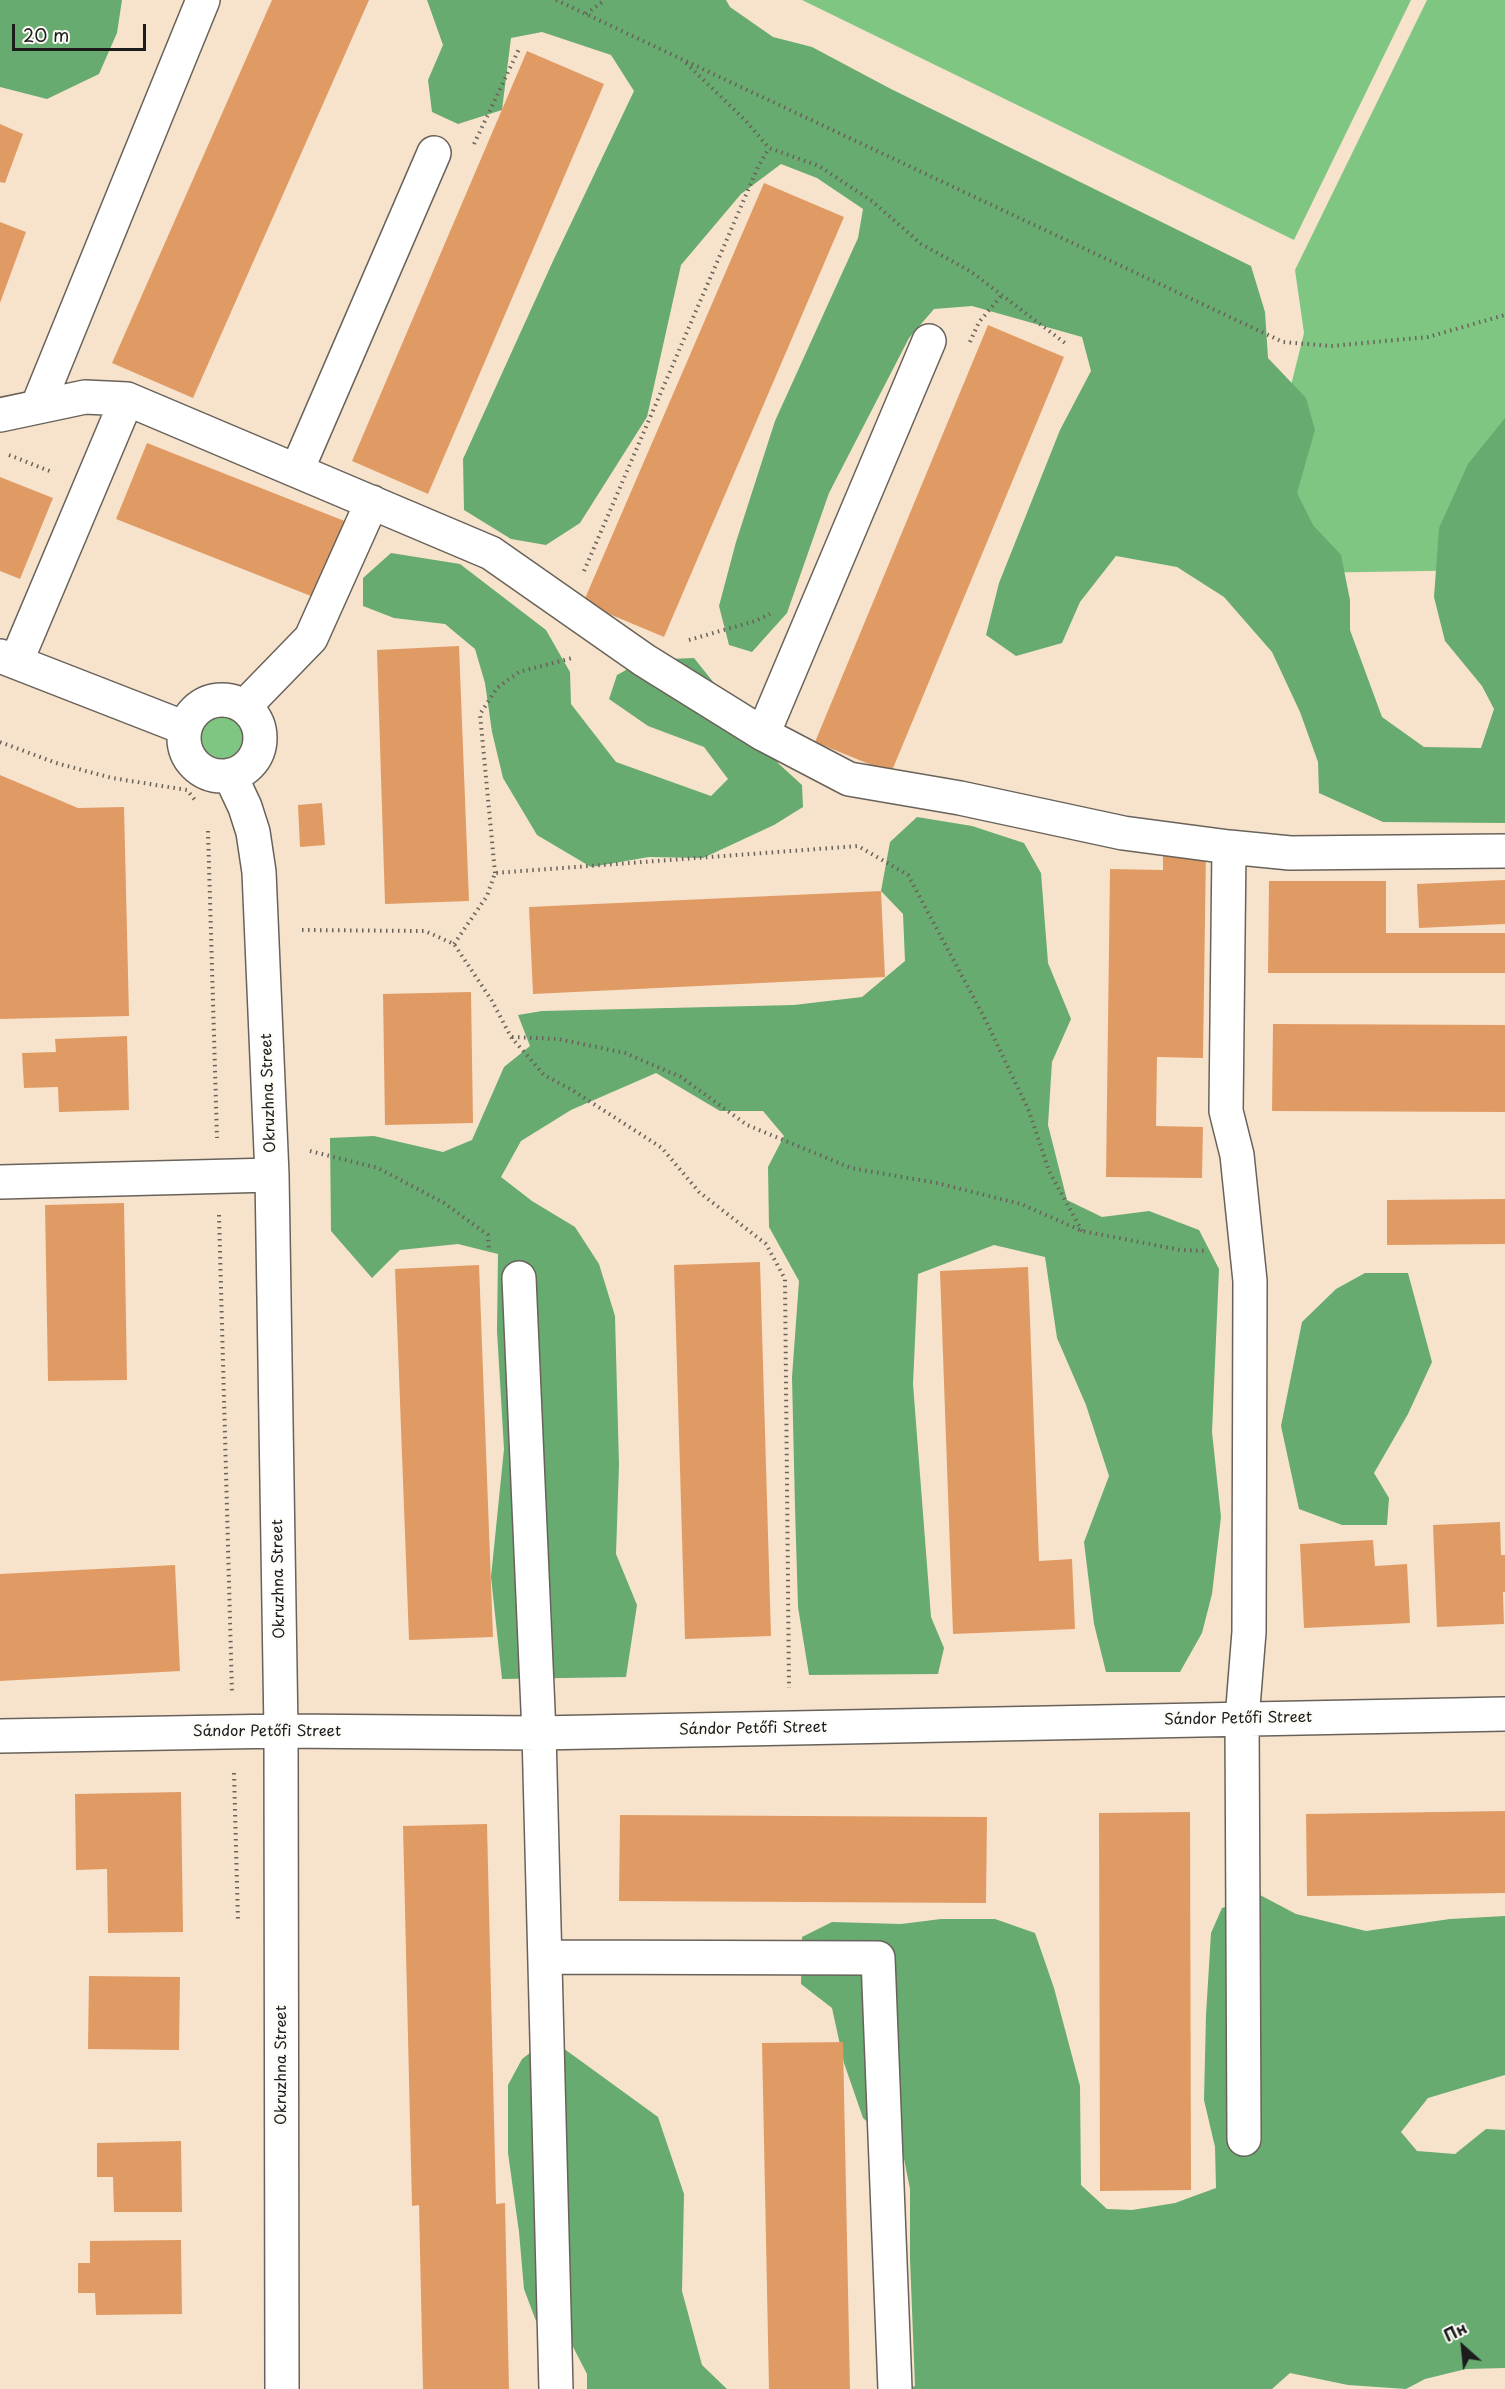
<!DOCTYPE html>
<html>
<head>
<meta charset="utf-8">
<style>
	body { margin:0 }
	#map { position:relative; width:1505px; height:2389px; overflow:hidden; background:#f7e3cc; font-family:"Playpen Sans",sans-serif }
	canvas { display:block }
	.north { position:absolute; left:1433px; top:2317px; width:60px; height:60px; -webkit-text-stroke:4px #fdfcf7; paint-order:stroke; rotate:333deg; font-size:16px; font-weight:700; line-height:24px; text-align:center; color:#1c1c1c }
	.north::after { content:''; display:block; margin:auto; width:21px; height:27px; background:#1c1c1c; clip-path:polygon(50% 0,100% 100%,50% 72%,0 100%) }
	.scale { position:absolute; left:12px; top:24px; width:134px; height:27px; box-sizing:border-box; border:3px solid #1c1c1c; border-top:0; padding-left:8px; font-size:18px; line-height:21px; white-space:nowrap; color:#1c1c1c; -webkit-text-stroke:4px #fdfcf7; paint-order:stroke }
</style>
</head>
<body>
<div id="map">
<canvas width="1505" height="2389"></canvas>
<div class="north">Пн</div>
<div class="scale">20 m</div>
</div>
<script>
const c = document.querySelector('canvas').getContext('2d');
c.lineJoin = 'round';
function fillPath(path, color) {
  c.fillStyle = color;
  c.fill(path, 'evenodd');
}
function shape(rows) {
  const path = new Path2D();
  for (const r of rows) {
    if (r.length === 3) {
      path.moveTo(r[0] + r[2], r[1]);
      path.arc(r[0], r[1], r[2], 0, 2 * Math.PI);
      continue;
    }
    path.moveTo(r[0], r[1]);
    for (let i = 2; i < r.length; i += 2) path.lineTo(r[i], r[i + 1]);
  }
  return path;
}
function stroke(path, color, width, dash) {
  c.strokeStyle = color;
  c.lineWidth = width;
  c.lineCap = dash ? 'butt' : 'round';
  c.setLineDash(dash || []);
  c.stroke(path);
}
function write(font, color, halo, rows, align = 'center') {
  c.font = font + ' "Playpen Sans",sans-serif';
  c.lineWidth = 5;
  c.setLineDash([]);
  c.textBaseline = 'middle';
  c.strokeStyle = halo;
  c.fillStyle = color;
  for (const [text, x, y, turn = 0] of rows) {
    c.save();
    c.translate(x, y);
    c.rotate((+turn || 0) * Math.PI / 180);
    c.textAlign = isNaN(turn) ? turn : align;
    if (halo) c.strokeText(text, 0, 0);
    c.fillText(text, 0, 0);
    c.restore();
  }
}
fillPath(shape([
	[802,0,1411,0,1294,240],
	[1427,0,1505,0,1505,523,1486,570,1244,574,1304,333,1295,270],
	[223,740,25]
]), '#7fc682');
fillPath(shape([
	[0,0,122,0,117,33,99,74,47,99,0,87],
	[427,0,726,0,730,7,773,37,812,47,891,89,1251,266,1265,312,1268,358,1306,398,1315,430,1297,493,1313,525,1341,555,1350,600,1350,630,1382,717,1424,747,1481,748,1494,709,1482,686,1445,641,1434,597,1439,528,1468,464,1505,418,1505,823,1383,822,1319,793,1318,762,1300,712,1272,652,1224,597,1177,567,1116,556,1080,602,1062,643,1016,656,986,635,999,583,1060,430,1091,371,1082,337,972,306,934,309,909,338,829,493,787,613,752,652,729,645,719,606,736,542,775,421,858,238,863,209,817,178,781,164,741,194,681,265,647,417,580,523,546,545,511,539,464,510,463,459,553,261,634,91,611,55,542,32,511,38,502,110,458,124,432,112,428,80,443,45],
	[391,553,460,564,546,630,570,672,571,704,616,762,711,796,728,779,704,747,648,726,609,699,617,675,644,660,694,658,779,764,802,785,803,807,774,825,703,858,649,857,591,867,537,835,503,778,492,732,485,683,475,649,445,624,394,618,363,606,363,578],
	[917,817,972,826,1024,843,1041,873,1048,963,1071,1019,1052,1062,1048,1125,1067,1200,1102,1217,1149,1211,1199,1230,1219,1269,1212,1432,1221,1517,1212,1594,1202,1633,1180,1672,1106,1672,1094,1624,1084,1542,1109,1476,1086,1405,1057,1338,1045,1257,994,1245,918,1274,913,1384,931,1617,944,1648,938,1674,809,1675,798,1607,795,1508,792,1377,799,1281,769,1227,768,1167,784,1136,763,1111,720,1111,656,1073,571,1110,521,1141,501,1177,532,1201,575,1227,599,1264,615,1316,619,1465,616,1554,637,1605,626,1677,502,1679,491,1577,504,1449,497,1331,498,1254,458,1244,400,1250,372,1278,331,1231,330,1138,374,1136,443,1152,472,1140,504,1067,530,1046,518,1015,542,1011,794,1005,862,997,905,961,903,914,881,891,890,842],
	[1365,1273,1408,1273,1432,1362,1408,1414,1374,1473,1389,1498,1387,1525,1342,1525,1299,1509,1281,1426,1302,1322,1336,1289],
	[1260,1895,1296,1914,1366,1931,1450,1919,1505,1916,1505,2075,1428,2098,1401,2132,1417,2151,1455,2154,1486,2129,1505,2130,1505,2368,1466,2369,1425,2379,1406,2389,1348,2385,1290,2373,1272,2389,905,2389,915,2386,910,2259,910,2189,903,2154,863,2118,844,2063,832,2008,801,1984,802,1937,832,1922,901,1924,941,1919,995,1919,1035,1933,1054,1988,1080,2086,1081,2185,1107,2209,1132,2210,1175,2203,1216,2188,1215,2147,1204,2100,1206,2015,1211,1933,1222,1908],
	[563,2048,658,2117,684,2194,682,2291,702,2365,727,2389,587,2389,587,2374,571,2343,536,2321,524,2289,519,2232,508,2153,508,2085,522,2059,535,2049]
]), '#67ab70');
fillPath(shape([
	[272,0,369,0,193,398,112,363],
	[527,51,604,84,428,494,352,461],
	[0,124,23,134,5,183,0,182],
	[764,183,844,217,664,637,583,603],
	[0,222,26,232,0,303],
	[988,325,1064,357,891,773,815,742],
	[147,443,347,522,316,598,116,519],
	[0,477,53,498,20,579,0,571],
	[459,646,469,901,385,904,377,650],
	[0,775,78,808,124,807,129,1016,0,1019],
	[322,803,325,845,300,847,298,805],
	[1163,850,1206,851,1203,1058,1157,1057,1156,1126,1203,1127,1202,1178,1106,1177,1110,869,1163,870],
	[1505,880,1505,924,1419,928,1417,884],
	[1269,881,1386,881,1386,933,1505,933,1505,973,1268,973],
	[881,891,885,977,533,994,529,907],
	[471,992,473,1123,385,1125,383,994],
	[1273,1024,1505,1025,1505,1112,1272,1111],
	[127,1036,129,1110,59,1112,58,1087,24,1088,22,1053,56,1052,55,1039],
	[1505,1199,1505,1244,1387,1245,1387,1200],
	[124,1203,127,1380,48,1381,45,1205],
	[760,1262,771,1636,685,1639,674,1265],
	[479,1265,493,1637,409,1640,395,1269],
	[1028,1267,1039,1561,1072,1559,1075,1629,953,1634,940,1271],
	[1500,1522,1501,1555,1505,1555,1505,1592,1503,1592,1504,1624,1437,1627,1433,1525],
	[1373,1540,1375,1566,1407,1564,1410,1623,1304,1628,1300,1544],
	[175,1565,180,1671,0,1681,0,1574],
	[181,1792,183,1932,108,1933,107,1869,76,1870,75,1794],
	[1505,1811,1505,1893,1307,1896,1306,1814],
	[1190,1812,1191,2190,1100,2191,1099,1813],
	[620,1815,987,1817,986,1903,619,1901],
	[487,1824,496,2204,505,2203,509,2389,423,2389,419,2205,412,2206,403,1826],
	[89,1976,180,1977,179,2050,88,2049],
	[843,2042,850,2389,769,2389,762,2043],
	[181,2141,182,2212,114,2212,113,2177,97,2177,97,2143],
	[181,2240,182,2314,96,2315,95,2293,78,2293,78,2263,90,2263,90,2241]
]), '#e09b65');
const minor = shape([
	[127,399,491,553,644,660,763,734,849,779,960,798,1123,833,1229,847,1290,853,1505,851],
	[38,405,203,0],
	[0,415,85,397,127,399,16,662],
	[297,470,434,153],
	[0,656,185,728],
	[222,738,38],
	[245,706,311,638,372,502],
	[763,734,929,341],
	[230,775,245,807,253,832,259,872,272,1175,281,1731,282,2389],
	[1229,847,1226,1111,1237,1155,1250,1281,1249,1632,1242,1719,1244,2139],
	[0,1182,272,1175],
	[519,1278,539,1733,556,2389],
	[0,1736,281,1731,539,1733,1505,1714],
	[546,1957,878,1958,895,2389]
]);
stroke(minor, '#69625a', 36);
stroke(shape([
	[556,0,1283,342,1331,346,1428,337,1505,315],
	[586,14,605,0],
	[686,63,745,120,769,148,819,166,872,201,921,244,970,271,1065,343],
	[474,144,519,49],
	[970,342,979,322,1002,295],
	[9,455,52,472],
	[584,571,758,167,769,148],
	[689,640,755,621,770,614],
	[0,742,56,763,112,778,187,790,195,800],
	[208,831,217,1138],
	[495,873,480,714,497,688,519,672,572,658],
	[302,930,425,931,454,944,492,1001,511,1037,544,1075,572,1090,662,1148,699,1192,766,1244,785,1279,789,1688],
	[454,944,487,896,495,873,858,846,908,875,984,1017,1029,1111,1049,1171,1082,1231],
	[512,1037,558,1039,625,1053,681,1077,747,1125,851,1168,937,1183,1021,1204,1082,1231,1181,1250,1207,1251],
	[310,1151,378,1168,444,1203,488,1235,489,1252],
	[219,1215,232,1693],
	[234,1773,238,1921]
]), '#69625a', 4, [1.5, 4.5]);
stroke(minor, '#fff', 33);
write('15px', '#1c1c1c', '#fdfcf7', [
	["Okruzhna Street",269,1093,-92],
	["Okruzhna Street",279,1579,-91],
	["Sándor Petőfi Street",1238,1719,-1],
	["Sándor Petőfi Street",753,1729,-1],
	["Sándor Petőfi Street",267,1732],
	["Okruzhna Street",282,2065,-90]
]);
</script>
</body>
</html>
